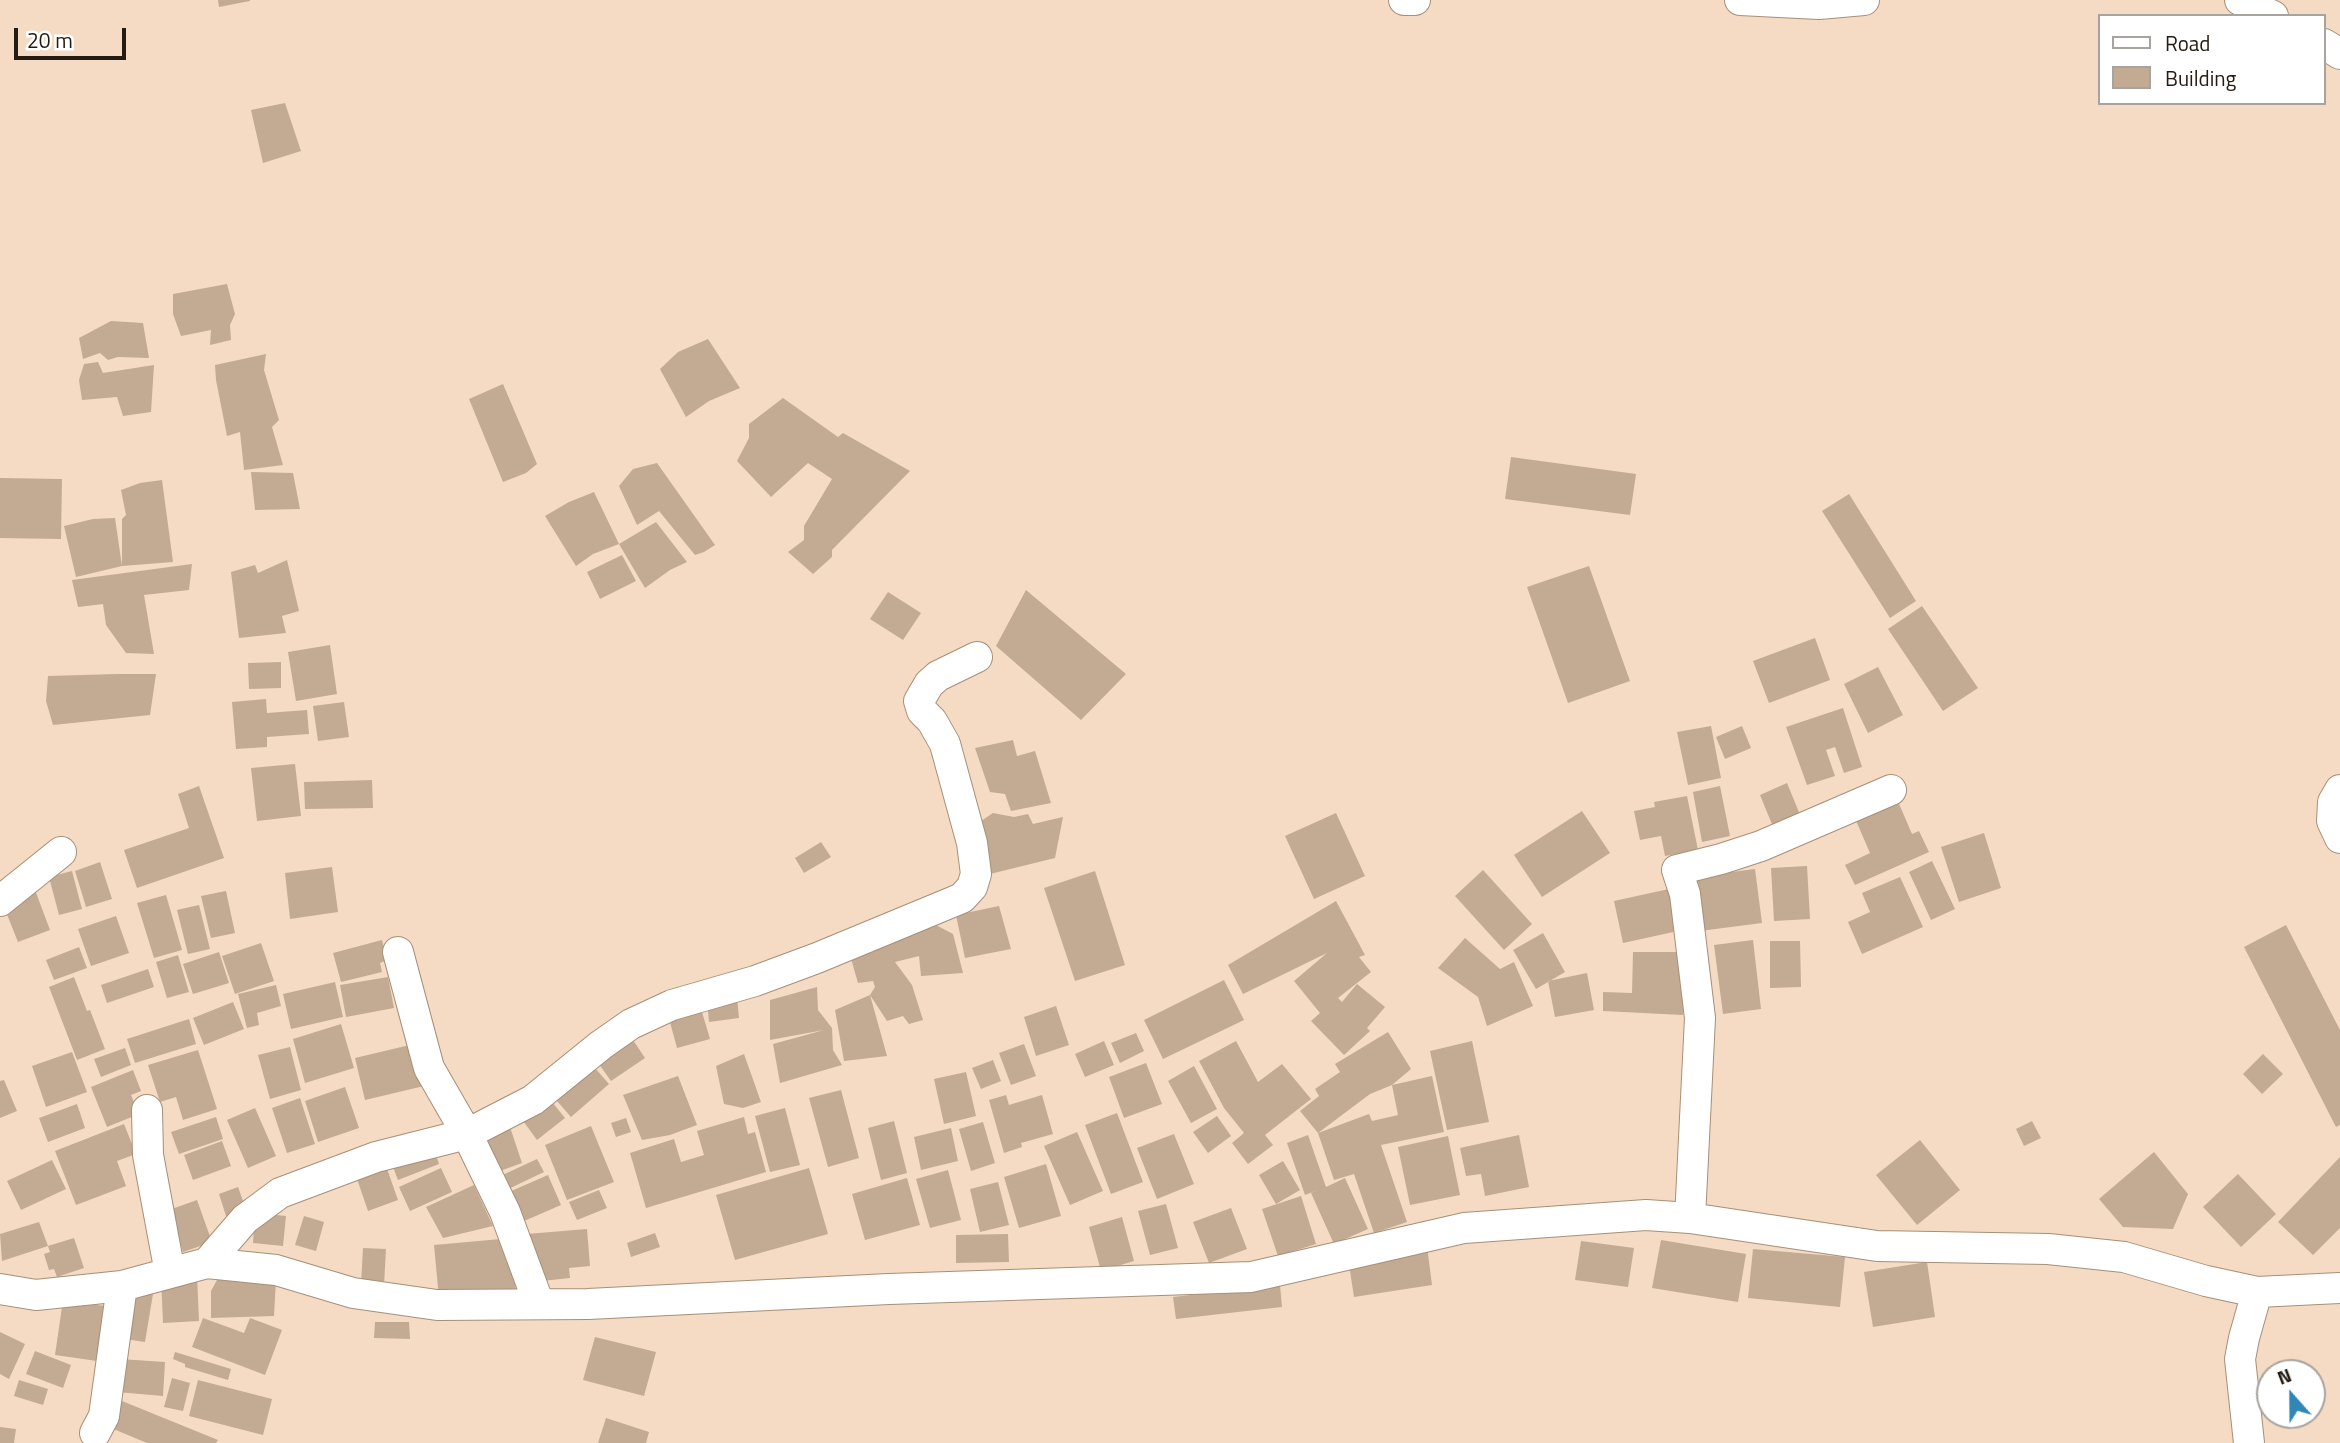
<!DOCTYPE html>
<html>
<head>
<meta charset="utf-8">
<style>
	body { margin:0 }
	#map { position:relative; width:2340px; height:1443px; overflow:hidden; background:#f5dbc3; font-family:"Titillium Web",sans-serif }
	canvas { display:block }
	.legend { position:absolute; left:2098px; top:14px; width:228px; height:91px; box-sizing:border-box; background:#fff; border:2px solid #a7a4a0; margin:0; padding:9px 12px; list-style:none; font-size:21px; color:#241b12 }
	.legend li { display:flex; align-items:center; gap:14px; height:35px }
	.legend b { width:35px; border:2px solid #a7a4a0 }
	.north { position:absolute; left:2256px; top:1359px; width:70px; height:70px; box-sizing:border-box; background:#fff; border:2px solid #a7a4a0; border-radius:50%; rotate:339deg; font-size:19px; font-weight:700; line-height:28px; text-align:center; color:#241b12 }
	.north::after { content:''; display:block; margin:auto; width:24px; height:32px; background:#3087b6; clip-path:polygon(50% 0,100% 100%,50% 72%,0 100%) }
	.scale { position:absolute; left:14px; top:28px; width:112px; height:32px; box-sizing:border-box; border:4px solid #241b12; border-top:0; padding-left:9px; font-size:21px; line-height:24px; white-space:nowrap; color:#241b12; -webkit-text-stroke:5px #fff; paint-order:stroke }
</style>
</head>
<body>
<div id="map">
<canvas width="2340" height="1443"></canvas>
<ul class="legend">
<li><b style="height:9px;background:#fff"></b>Road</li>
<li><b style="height:19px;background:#c3aa93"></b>Building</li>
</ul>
<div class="north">N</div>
<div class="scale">20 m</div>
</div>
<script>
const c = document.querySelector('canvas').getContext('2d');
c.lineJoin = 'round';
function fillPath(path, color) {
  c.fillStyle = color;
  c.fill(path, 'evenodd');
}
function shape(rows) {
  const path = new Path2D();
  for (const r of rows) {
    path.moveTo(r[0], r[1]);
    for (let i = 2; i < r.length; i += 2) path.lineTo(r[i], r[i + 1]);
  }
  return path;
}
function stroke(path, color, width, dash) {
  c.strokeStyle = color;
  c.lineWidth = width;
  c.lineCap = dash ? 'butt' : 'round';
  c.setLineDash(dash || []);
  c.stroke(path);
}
fillPath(shape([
	[218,0,250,0,250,1,219,7],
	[285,103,301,151,263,163,251,110],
	[227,284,235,314,230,325,231,340,210,345,211,330,181,336,173,314,173,294],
	[111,321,143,323,149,358,118,357,108,360,100,353,83,359,79,338],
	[708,339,740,388,709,401,686,417,660,369,678,352],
	[266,354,264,370,279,420,272,427,283,465,244,470,240,432,227,436,216,380,215,365],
	[98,362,103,373,154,365,151,412,123,416,117,397,82,400,79,380,84,364],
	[503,384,537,464,526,473,503,482,469,399],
	[783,398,838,437,843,433,910,471,832,550,832,557,813,574,788,552,804,540,804,526,832,479,808,463,771,497,737,461,749,438,749,424],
	[1511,457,1636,474,1630,515,1505,499],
	[657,463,715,545,704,552,695,555,659,511,637,525,619,486,633,469],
	[251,472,293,473,300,509,255,510],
	[0,478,62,479,61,539,0,538],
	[162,480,173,562,122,566,76,577,64,526,93,519,115,518,122,566,122,519,126,515,121,490,140,483],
	[594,492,619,544,593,554,576,566,545,516,569,502],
	[1849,494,1916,601,1890,618,1822,511],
	[656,522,687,562,670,570,645,588,619,544],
	[622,555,636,581,600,599,587,572],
	[287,560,299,611,282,616,286,633,239,638,231,572,255,565,258,573],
	[192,564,189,590,144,595,154,654,126,653,106,625,103,604,78,607,72,580],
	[1589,566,1630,681,1568,703,1527,587],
	[1026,590,1126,674,1081,720,996,646],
	[888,592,921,613,903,640,870,619],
	[1922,606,1978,688,1943,711,1888,629],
	[1815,638,1830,680,1769,703,1753,661],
	[330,645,337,694,296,701,288,652],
	[281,662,281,688,249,689,248,663],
	[1878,667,1903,715,1868,733,1844,684],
	[117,674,156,674,150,715,53,725,46,701,48,676],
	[266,699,267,713,307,710,309,734,267,737,267,747,236,749,232,702],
	[344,702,349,737,318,741,313,706],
	[1843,708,1862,767,1844,773,1835,747,1826,750,1835,776,1807,785,1786,727],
	[1711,726,1721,778,1688,785,1677,732],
	[1742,726,1751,748,1725,759,1716,737],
	[1013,740,1017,756,1035,751,1051,803,1011,811,1005,794,990,792,975,748],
	[295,764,301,816,257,821,251,768],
	[372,780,373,808,305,809,304,782],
	[1787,783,1803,822,1776,834,1760,795],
	[199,786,224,858,137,888,124,850,189,828,178,794],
	[1720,786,1730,836,1702,842,1693,792],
	[1687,796,1698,850,1665,856,1661,836,1640,840,1634,811,1655,807,1654,802],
	[1896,797,1912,834,1919,831,1929,852,1855,885,1845,865,1870,853,1854,816],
	[1582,811,1610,853,1542,897,1514,855],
	[993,813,1014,817,1028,814,1033,824,1063,817,1055,858,990,874,978,823],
	[1336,813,1365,876,1314,899,1285,836],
	[1984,833,2001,888,1959,902,1941,847],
	[821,842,831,857,804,873,795,858],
	[1932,861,1955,909,1931,920,1909,872],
	[100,862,112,899,86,907,75,871],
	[1807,866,1810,919,1774,921,1771,868],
	[332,867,338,912,290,919,285,873],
	[1755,869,1762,923,1700,931,1693,877],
	[1483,870,1532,924,1504,950,1455,896],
	[72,871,82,909,59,915,49,877],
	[1095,871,1125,965,1075,981,1044,888],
	[1900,877,1923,927,1862,954,1848,922,1870,912,1862,893],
	[1669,889,1678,931,1623,943,1614,901],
	[35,890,50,930,18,942,2,902],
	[226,891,235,933,211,938,201,896],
	[166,895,182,950,154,958,137,903],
	[1336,901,1365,955,1359,957,1371,972,1338,998,1342,1002,1357,984,1385,1007,1367,1028,1370,1031,1344,1055,1311,1021,1320,1013,1294,981,1327,953,1243,994,1228,965],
	[199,905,210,949,188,954,177,910],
	[999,906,1011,949,965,958,956,915],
	[116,916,129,953,91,966,78,929],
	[934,924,953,934,963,973,921,976,919,956,895,962,912,985,923,1020,909,1024,903,1016,887,1021,870,995,887,1056,844,1061,835,1010,870,995,875,987,873,981,858,983,850,955],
	[2286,925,2340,1030,2340,1125,2336,1127,2244,947],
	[1543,933,1565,972,1536,989,1513,950],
	[1465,938,1500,969,1514,962,1533,1006,1487,1026,1478,997,1438,968],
	[382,940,387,960,380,963,382,972,341,982,333,953],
	[1753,940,1761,1009,1723,1014,1714,945],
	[1770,941,1800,941,1801,987,1770,988],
	[261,943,274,981,235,994,222,956],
	[79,947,87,968,54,980,46,960],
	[219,952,229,983,193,994,183,964],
	[1633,952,1684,952,1683,1015,1603,1011,1603,992,1632,993],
	[178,955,189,992,167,998,156,962],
	[148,969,154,987,107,1003,101,985],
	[1587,973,1594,1010,1555,1017,1548,981],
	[74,977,87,1011,90,1010,105,1049,77,1060,49,987],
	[388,977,394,1008,346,1017,340,985],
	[1224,980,1244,1020,1163,1059,1144,1020],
	[335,982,343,1017,291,1029,283,994],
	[276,985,281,1006,257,1013,259,1025,247,1028,238,994],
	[817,987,818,1010,832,1028,833,1050,842,1065,780,1083,773,1044,824,1030,770,1040,770,1000],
	[737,997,739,1018,709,1022,707,1000],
	[233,1002,244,1029,204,1045,193,1018],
	[699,1002,710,1039,677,1048,667,1011],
	[1056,1006,1069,1045,1036,1056,1024,1017],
	[189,1019,196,1044,135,1063,127,1039],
	[341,1024,354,1068,305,1083,293,1039],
	[1388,1032,1411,1069,1392,1085,1432,1076,1444,1132,1381,1145,1407,1222,1374,1233,1354,1174,1334,1180,1318,1133,1369,1114,1372,1121,1398,1115,1392,1085,1370,1094,1318,1133,1300,1111,1319,1096,1315,1089,1340,1072,1335,1064],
	[1136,1033,1144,1051,1120,1063,1111,1043],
	[629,1034,645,1058,611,1081,594,1057],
	[1104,1041,1114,1065,1085,1077,1075,1054],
	[1236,1041,1258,1082,1282,1064,1311,1099,1265,1135,1273,1145,1248,1164,1232,1143,1244,1133,1224,1108,1199,1061],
	[1472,1041,1489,1122,1447,1130,1430,1051],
	[414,1044,424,1086,365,1100,355,1058],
	[1024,1044,1036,1076,1011,1085,999,1053],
	[290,1047,301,1090,270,1099,258,1055],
	[125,1048,131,1065,101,1077,94,1059],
	[198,1050,217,1109,183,1120,176,1097,160,1102,148,1065],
	[72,1052,87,1092,46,1107,32,1066],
	[744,1054,761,1102,743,1108,724,1104,716,1066],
	[2263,1054,2283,1074,2262,1094,2243,1074],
	[588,1060,609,1084,571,1117,550,1093],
	[993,1060,1001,1081,981,1089,972,1068],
	[1146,1063,1162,1104,1124,1118,1109,1077],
	[1194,1066,1217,1109,1191,1123,1168,1081],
	[133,1070,141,1091,131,1095,139,1114,107,1127,91,1087],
	[966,1072,976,1116,944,1124,934,1079],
	[678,1076,697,1125,670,1135,642,1140,623,1095],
	[4,1080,17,1111,0,1118,0,1081],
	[345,1087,359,1128,318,1142,305,1101],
	[841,1090,859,1158,828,1167,809,1098],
	[1006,1095,1009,1105,1042,1095,1053,1134,1021,1143,1022,1147,1004,1153,989,1100],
	[548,1097,565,1118,537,1140,521,1118],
	[300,1098,315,1144,287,1153,272,1108],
	[77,1104,85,1128,48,1142,39,1118],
	[255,1108,276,1156,248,1168,227,1120],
	[785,1108,800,1165,770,1172,755,1116],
	[1117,1113,1143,1182,1111,1194,1085,1125],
	[1217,1116,1231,1136,1208,1153,1193,1132],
	[216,1117,223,1139,179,1154,171,1132],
	[744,1117,748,1134,755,1132,766,1172,646,1208,630,1153,674,1139,681,1162,704,1155,697,1131],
	[626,1118,631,1132,616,1137,611,1123],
	[894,1121,907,1173,881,1180,868,1128],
	[2032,1121,2041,1138,2024,1146,2016,1129],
	[983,1122,995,1163,971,1171,959,1129],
	[124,1124,136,1154,117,1161,126,1186,76,1205,55,1151],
	[591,1126,614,1182,567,1200,545,1145],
	[510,1127,522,1163,489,1175,476,1139],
	[951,1128,958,1161,921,1170,914,1137],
	[1077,1132,1103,1191,1070,1205,1044,1146],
	[1174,1134,1194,1184,1157,1199,1137,1148],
	[1308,1135,1326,1187,1345,1178,1368,1229,1334,1244,1311,1193,1318,1190,1305,1195,1287,1143],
	[1519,1135,1529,1187,1485,1196,1481,1174,1466,1176,1460,1148],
	[1448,1136,1460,1195,1410,1205,1398,1147],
	[1920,1140,1960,1190,1917,1225,1876,1175],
	[222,1141,231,1166,193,1180,184,1155],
	[433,1146,439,1164,398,1180,391,1162],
	[2154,1152,2188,1194,2173,1229,2123,1227,2099,1199],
	[2340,1157,2340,1228,2313,1255,2278,1222],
	[537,1159,544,1172,500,1193,494,1179],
	[52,1160,66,1189,21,1210,7,1181],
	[1283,1161,1300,1190,1276,1204,1259,1175],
	[1046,1164,1061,1216,1019,1228,1004,1177],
	[386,1166,398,1200,368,1211,356,1176],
	[441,1168,452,1192,410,1211,399,1187],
	[809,1168,828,1234,735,1260,716,1195],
	[948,1170,961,1220,930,1228,916,1179],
	[2238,1174,2276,1214,2241,1247,2203,1207],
	[548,1175,561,1205,515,1225,502,1195],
	[907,1178,920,1225,865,1240,852,1194],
	[998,1182,1009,1225,980,1232,970,1189],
	[474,1185,493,1226,443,1238,426,1207],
	[238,1187,247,1212,227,1219,219,1194],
	[599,1190,607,1208,577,1220,569,1202],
	[1301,1196,1316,1244,1278,1256,1262,1209],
	[197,1200,212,1242,183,1252,169,1210],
	[1166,1204,1178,1248,1150,1255,1138,1211],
	[1231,1208,1247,1249,1209,1263,1193,1222],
	[255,1213,286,1216,283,1246,253,1243],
	[304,1216,324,1222,316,1251,295,1245],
	[1122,1217,1134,1261,1101,1271,1089,1227],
	[39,1222,48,1246,74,1238,84,1268,57,1277,54,1269,49,1270,44,1254,50,1252,48,1246,2,1261,0,1234],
	[587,1229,590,1266,569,1268,570,1278,542,1281,527,1234],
	[655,1233,660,1247,631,1257,627,1243],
	[1008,1234,1009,1262,956,1263,956,1235],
	[512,1238,516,1292,439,1298,434,1245],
	[1661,1240,1746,1254,1738,1302,1652,1288],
	[1581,1241,1634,1248,1628,1287,1575,1280],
	[1427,1246,1432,1285,1354,1297,1348,1258],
	[363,1248,386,1249,384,1285,361,1284],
	[1753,1249,1845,1257,1840,1307,1748,1298],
	[1927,1262,1935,1317,1873,1327,1864,1272],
	[222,1271,276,1280,274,1316,211,1318,211,1291],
	[197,1275,199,1321,163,1323,161,1277],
	[1280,1285,1282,1307,1176,1319,1173,1297],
	[126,1289,153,1294,145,1342,118,1338],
	[63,1300,105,1306,97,1361,55,1355],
	[203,1318,244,1333,250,1318,282,1330,265,1375,192,1347],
	[375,1322,409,1322,410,1339,374,1338],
	[0,1332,25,1344,9,1379,0,1374],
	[595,1337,656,1352,644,1396,583,1380],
	[35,1351,71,1365,63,1388,26,1374],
	[175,1352,231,1369,228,1380,185,1367,185,1364,173,1359],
	[120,1359,165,1362,163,1396,117,1392],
	[172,1378,190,1383,183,1411,164,1407],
	[19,1380,48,1389,43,1405,14,1396],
	[198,1380,272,1399,263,1435,189,1416],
	[122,1401,218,1440,216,1443,147,1443,111,1428],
	[606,1418,649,1432,646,1443,598,1443],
	[0,1427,16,1429,14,1443,0,1443]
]), '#c3aa93');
const street = shape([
	[1404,0,1415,0],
	[1740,0,1819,4,1864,0],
	[2240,0,2273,16],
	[2324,44,2340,54],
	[2340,790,2333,802,2332,821,2340,838],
	[0,901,61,852],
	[398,952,429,1068,467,1134,505,1212,539,1304],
	[147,1110,148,1155,170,1273],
	[1690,1218,1700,1018,1685,894,1677,870,1721,859,1761,846,1891,790],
	[207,1263,245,1219,280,1193,376,1157,467,1134,533,1100,601,1045,631,1024,672,1005,755,981,817,958,962,898,972,887,976,874,972,843,945,744,932,721,922,711,919,701,929,684,938,676,977,657],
	[0,1289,36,1295,122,1286,207,1263,276,1270,353,1293,437,1305,588,1304,889,1289,1251,1277,1464,1228,1646,1215,1690,1218,1877,1246,2048,1249,2124,1257,2206,1281,2257,1292,2340,1288],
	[95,1433,104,1416,122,1286],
	[2249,1443,2240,1359,2244,1338,2257,1292]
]);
stroke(street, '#a78f78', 32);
stroke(street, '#fff', 30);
</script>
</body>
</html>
